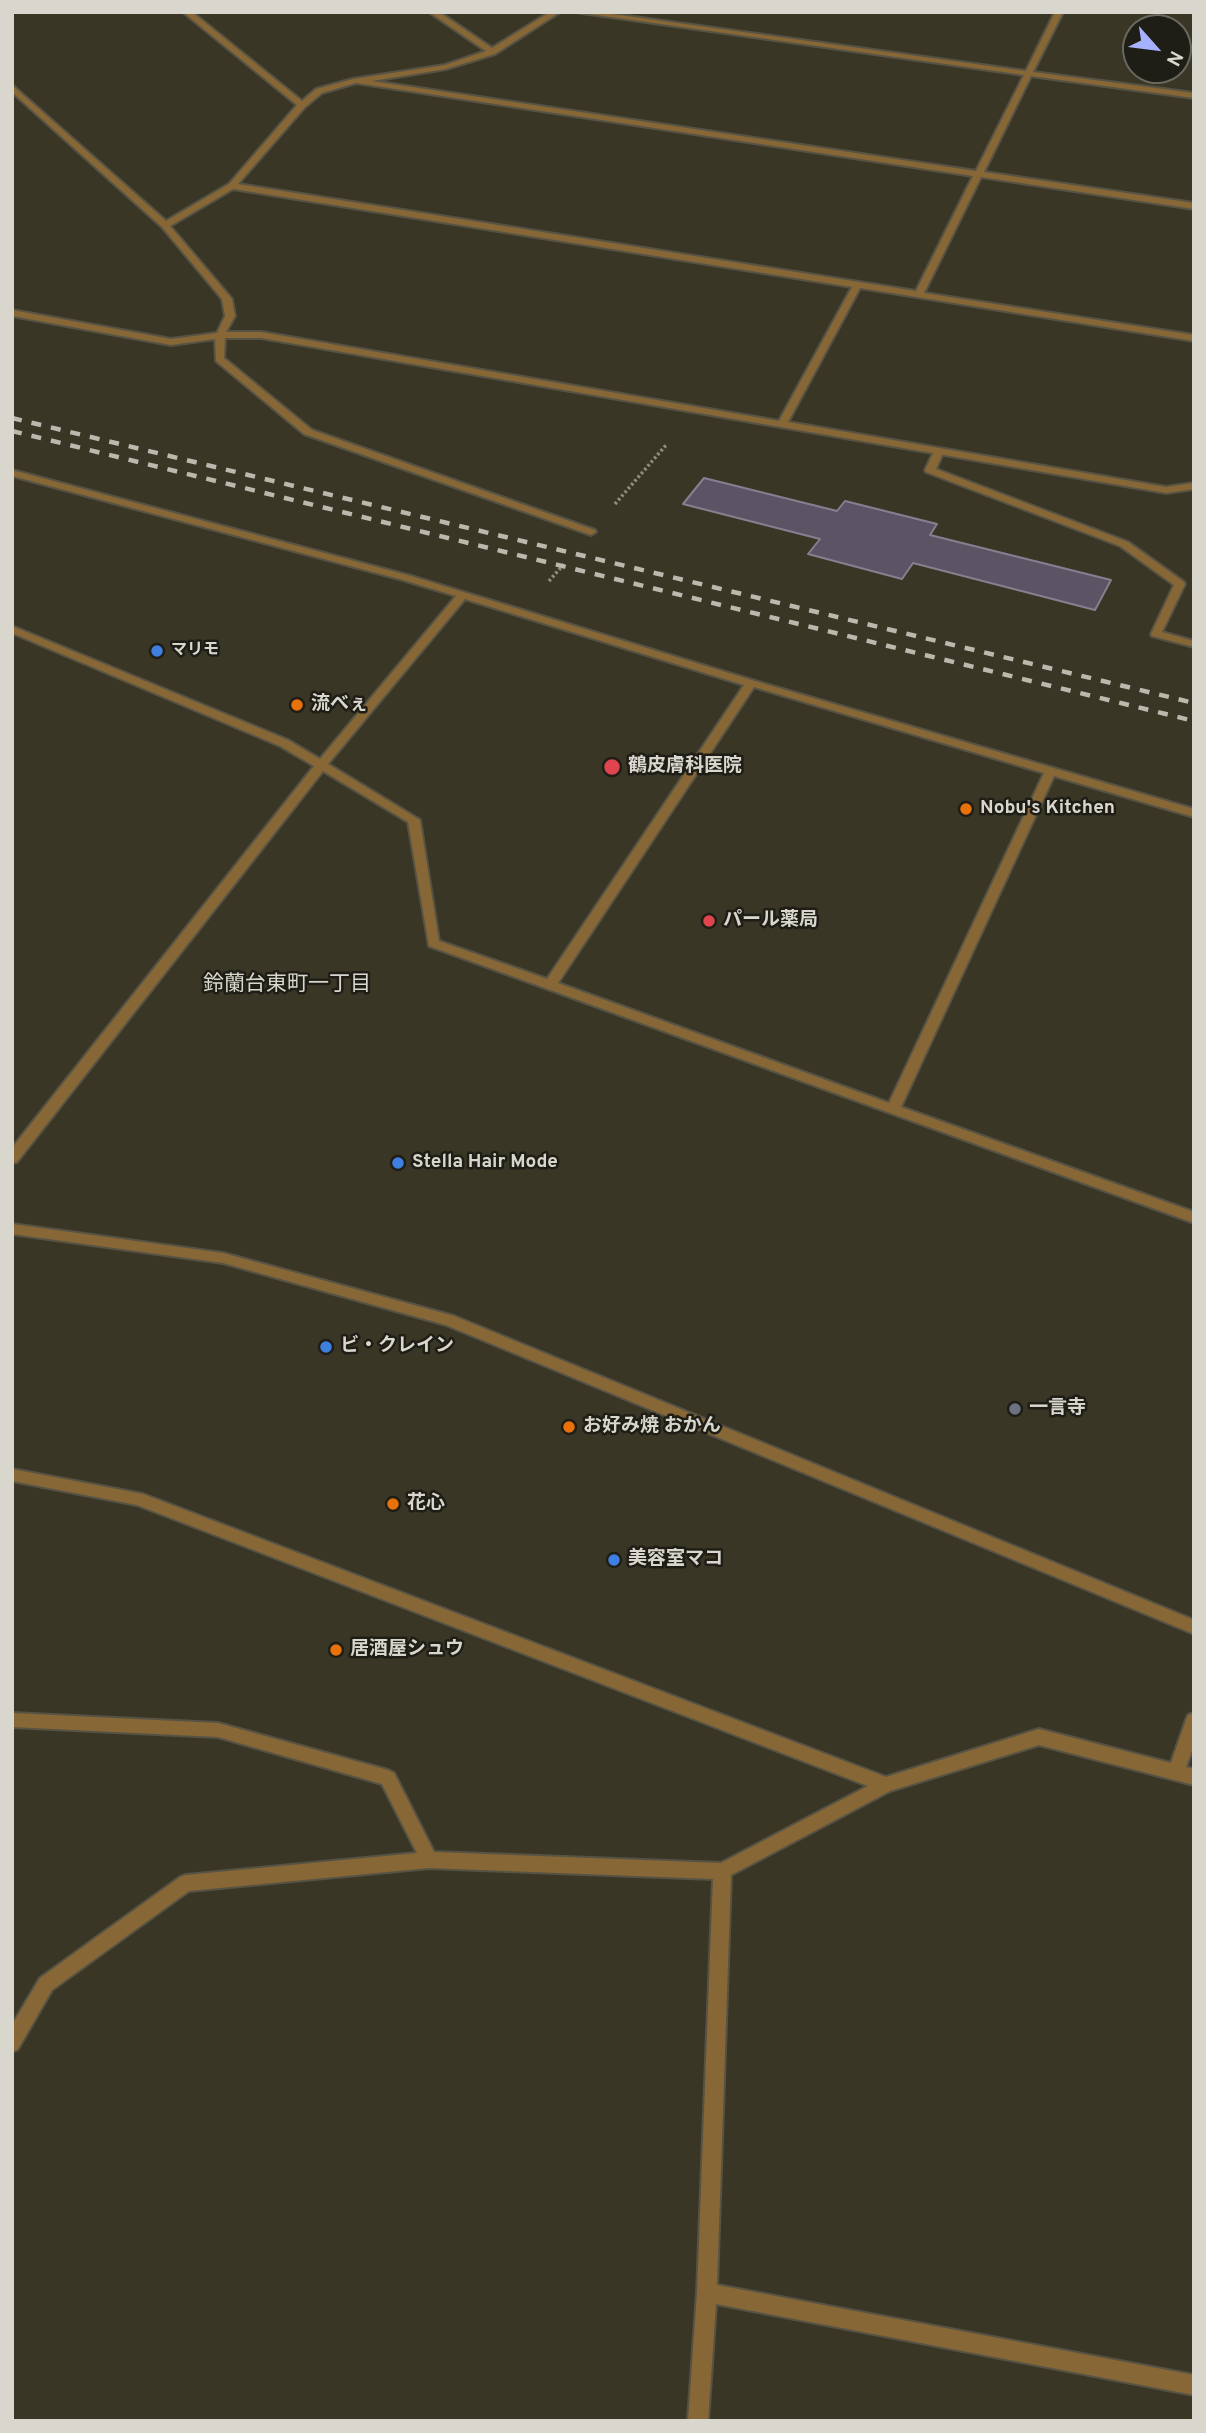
<!DOCTYPE html>
<html>
<head>
<meta charset="utf-8">
<style>
	body { margin:0 }
	#map { position:relative; width:1206px; height:2433px; overflow:hidden; background:#3a3626; font-family:Overpass,sans-serif }
	canvas { display:block }
	.frame { position:absolute; inset:0; border:14px solid #d9d7cd; pointer-events:none }
	.north { position:absolute; left:1122px; top:14px; width:70px; height:70px; box-sizing:border-box; background:#1f1e16; border:2px solid #69685f; border-radius:50%; rotate:118deg; font-size:19px; font-weight:700; line-height:28px; text-align:center; color:#d9d7cd }
	.north::after { content:''; display:block; margin:auto; width:24px; height:32px; background:#a5b1fc; clip-path:polygon(50% 0,100% 100%,50% 72%,0 100%) }
</style>
</head>
<body>
<div id="map">
<canvas width="1206" height="2433"></canvas>
<div class="frame"></div>
<div class="north">N</div>
</div>
<script>
const c = document.querySelector('canvas').getContext('2d');
c.lineJoin = 'round';
function fillPath(path, color) {
  c.fillStyle = color;
  c.fill(path, 'evenodd');
}
function shape(rows) {
  const path = new Path2D();
  for (const r of rows) {
    path.moveTo(r[0], r[1]);
    for (let i = 2; i < r.length; i += 2) path.lineTo(r[i], r[i + 1]);
  }
  return path;
}
function stroke(path, color, width, dash) {
  c.strokeStyle = color;
  c.lineWidth = width;
  c.lineCap = dash ? 'butt' : 'round';
  c.setLineDash(dash || []);
  c.stroke(path);
}
function write(font, color, halo, rows, align = 'center') {
  c.font = font + ' Overpass,"Noto Sans JP",sans-serif';
  c.lineWidth = 5;
  c.setLineDash([]);
  c.textBaseline = 'middle';
  c.strokeStyle = halo;
  c.fillStyle = color;
  for (const [text, x, y, turn = 0] of rows) {
    c.save();
    c.translate(x, y);
    c.rotate((+turn || 0) * Math.PI / 180);
    c.textAlign = isNaN(turn) ? turn : align;
    if (halo) c.strokeText(text, 0, 0);
    c.fillText(text, 0, 0);
    c.restore();
  }
}
const building = shape([
	[704,478,837,511,845,501,937,524,930,535,1111,580,1095,610,913,563,902,579,808,554,820,539,683,504,704,478]
]);
fillPath(building, '#5c5465');
stroke(building, '#867f90', 2);
const lane = shape([
	[939,448,944,451,936,469,1128,542,1184,582,1185,584,1162,632,1194,641,1194,647,1152,636,1151,634,1174,585,1120,546,926,472,925,470,934,451,939,448]
]);
const street = shape([
	[183,12,192,12,302,101,316,89,353,79,445,65,486,51,429,12,439,12,492,48,550,12,560,12,495,54,446,69,372,81,976,171,1024,75,575,12,598,12,1026,71,1055,12,1063,12,1033,72,1194,93,1194,98,1031,76,984,172,1194,203,1194,209,981,177,924,293,1194,335,1194,341,860,288,788,422,1166,487,1194,483,1194,489,1166,493,261,338,225,338,224,358,312,430,595,530,596,532,591,535,304,434,216,361,215,339,171,345,12,316,12,310,171,339,217,333,225,316,222,299,162,227,12,92,12,85,166,221,229,184,297,105,183,12],
	[356,83,973,176,916,291,238,184,305,107,322,93,356,83],
	[233,189,852,287,779,421,261,332,226,332,235,316,232,299,170,226,233,189],
	[12,470,411,576,755,681,1194,809,1194,817,1054,776,901,1107,1194,1212,1194,1223,429,946,408,822,323,771,17,1162,12,1163,12,1148,314,766,280,746,12,633,12,626,288,740,320,759,456,596,403,580,12,476,12,470],
	[465,599,744,685,547,979,439,941,420,820,328,764,465,599],
	[754,687,1044,773,889,1103,558,983,754,687],
	[12,1224,223,1253,454,1316,1194,1620,1194,1634,446,1325,223,1263,12,1234,12,1224],
	[12,1469,143,1494,886,1777,1039,1729,1171,1763,1186,1720,1188,1715,1194,1713,1194,1745,1186,1767,1194,1769,1194,1785,1039,1745,890,1791,731,1875,717,2285,1194,2375,1194,2395,716,2304,708,2421,688,2421,697,2293,713,1879,429,1868,189,1891,52,1990,18,2049,12,2052,12,2025,40,1978,180,1877,186,1875,417,1853,382,1784,218,1737,12,1727,12,1713,218,1723,388,1770,394,1773,434,1852,721,1863,868,1786,137,1505,12,1481,12,1469]
]);
stroke(lane, '#575344', 4);
stroke(street, '#575344', 4);
stroke(shape([
	[615,504,667,444],
	[549,581,564,564]
]), '#908d80', 3.5, [2.5, 2.5]);
fillPath(lane, '#876736');
fillPath(street, '#876736');
stroke(shape([
	[12,418,1194,703],
	[12,431,1194,721]
]), '#bbb9ae', 4.5, [10, 10]);
for (const [x, y, r, color] of [
	[157,651,7,"#3f7fe0"],
	[297,705,7,"#e8710a"],
	[612,767,9,"#e0444e"],
	[966,809,7,"#e8710a"],
	[709,921,7,"#e0444e"],
	[398,1163,7,"#3f7fe0"],
	[326,1347,7,"#3f7fe0"],
	[1015,1409,7,"#6b7280"],
	[569,1427,7,"#e8710a"],
	[393,1504,7,"#e8710a"],
	[614,1560,7,"#3f7fe0"],
	[336,1650,7,"#e8710a"]
]) {
  const dot = new Path2D();
  dot.arc(x, y, r, 0, 2 * Math.PI);
  c.fillStyle = color;
  c.fill(dot);
  stroke(dot, '#1f1e16', 2.5);
}
write('bold 16px', '#d9d7cd', '#1f1e16', [
	["マリモ",171,651]
], 'left');
write('bold 19px', '#d9d7cd', '#1f1e16', [
	["流べぇ",311,705],
	["鶴皮膚科医院",628,767],
	["Nobu's Kitchen",980,809],
	["パール薬局",723,921],
	["Stella Hair Mode",412,1163],
	["ビ・クレイン",340,1347],
	["一言寺",1029,1409],
	["お好み焼 おかん",583,1427],
	["花心",407,1504],
	["美容室マコ",628,1560],
	["居酒屋シュウ",350,1650]
], 'left');
write('21px', '#d9d7cd', '#1f1e16', [
	["鈴蘭台東町一丁目",287,986]
]);
</script>
</body>
</html>
